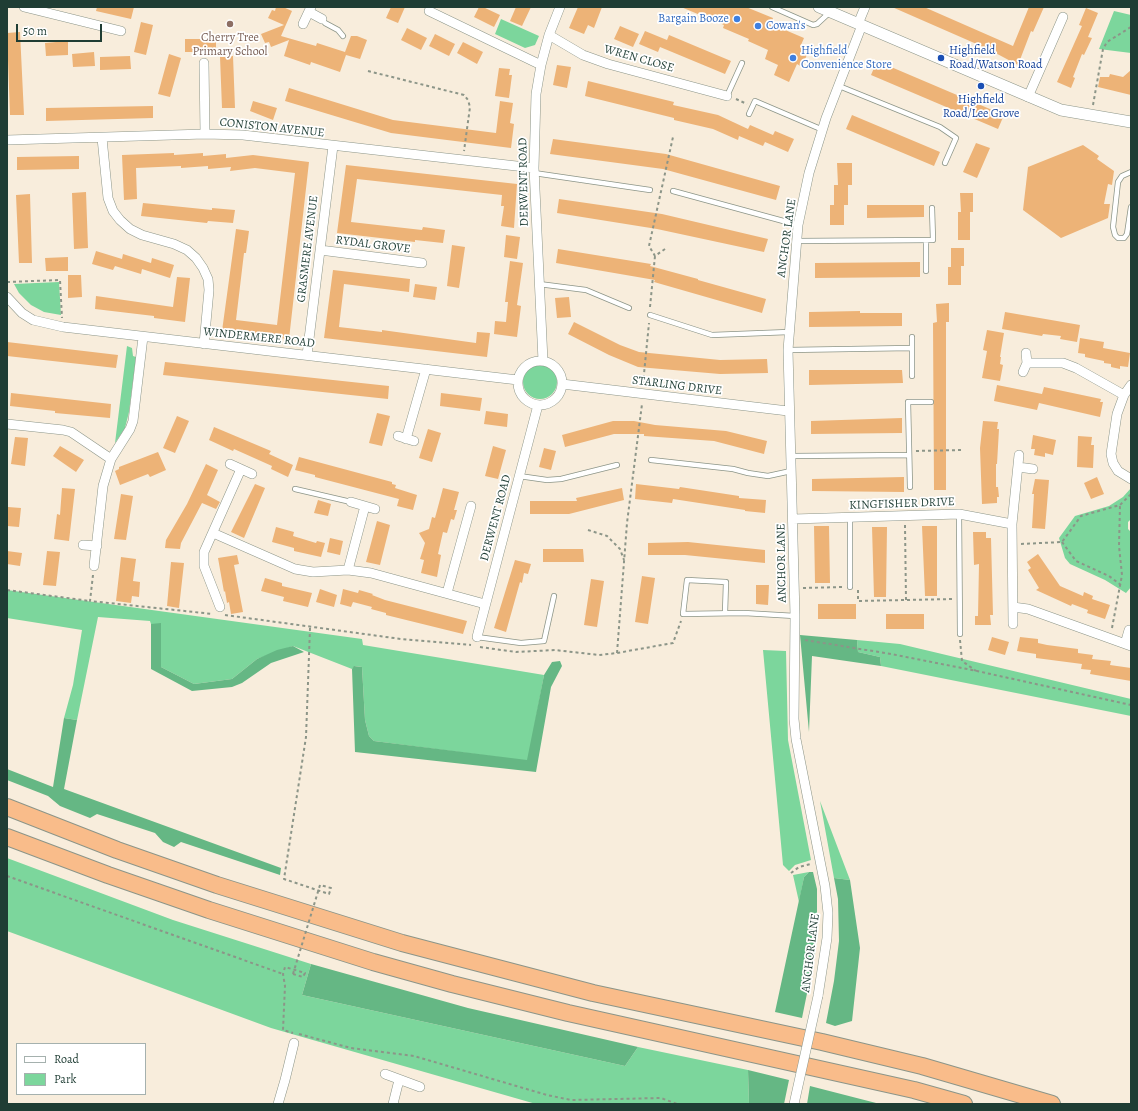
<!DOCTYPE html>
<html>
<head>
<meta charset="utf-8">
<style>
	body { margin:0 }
	#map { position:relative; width:1138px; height:1111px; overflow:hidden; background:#f8eddc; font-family:Alegreya,serif }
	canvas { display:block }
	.frame { position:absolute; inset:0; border:8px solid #1f3d34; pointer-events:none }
	.legend { position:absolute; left:16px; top:1043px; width:130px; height:52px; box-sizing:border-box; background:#fff; border:1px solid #a5b1ae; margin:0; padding:5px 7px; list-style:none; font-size:12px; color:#1f3d34 }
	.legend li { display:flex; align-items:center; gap:8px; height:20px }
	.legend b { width:20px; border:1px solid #a5b1ae }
	.scale { position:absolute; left:16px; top:24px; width:86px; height:18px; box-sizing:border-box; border:2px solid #1f3d34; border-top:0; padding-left:5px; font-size:12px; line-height:14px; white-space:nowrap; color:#1f3d34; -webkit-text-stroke:3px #fff; paint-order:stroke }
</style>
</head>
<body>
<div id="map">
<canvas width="1138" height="1111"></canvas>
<div class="frame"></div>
<ul class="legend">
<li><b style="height:5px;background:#fff"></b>Road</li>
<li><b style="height:11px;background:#7cd69c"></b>Park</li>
</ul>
<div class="scale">50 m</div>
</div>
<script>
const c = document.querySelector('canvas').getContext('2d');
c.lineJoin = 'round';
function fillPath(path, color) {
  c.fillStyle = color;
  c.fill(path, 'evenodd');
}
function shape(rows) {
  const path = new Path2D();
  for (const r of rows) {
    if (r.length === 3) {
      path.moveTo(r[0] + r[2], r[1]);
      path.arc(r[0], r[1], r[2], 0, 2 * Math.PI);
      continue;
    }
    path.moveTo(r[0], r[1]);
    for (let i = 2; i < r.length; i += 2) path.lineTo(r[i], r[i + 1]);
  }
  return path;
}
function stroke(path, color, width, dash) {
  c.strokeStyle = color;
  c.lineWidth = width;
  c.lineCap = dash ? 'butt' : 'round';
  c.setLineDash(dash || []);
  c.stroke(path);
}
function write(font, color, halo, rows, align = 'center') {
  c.font = font + ' Alegreya,serif';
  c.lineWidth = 3.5;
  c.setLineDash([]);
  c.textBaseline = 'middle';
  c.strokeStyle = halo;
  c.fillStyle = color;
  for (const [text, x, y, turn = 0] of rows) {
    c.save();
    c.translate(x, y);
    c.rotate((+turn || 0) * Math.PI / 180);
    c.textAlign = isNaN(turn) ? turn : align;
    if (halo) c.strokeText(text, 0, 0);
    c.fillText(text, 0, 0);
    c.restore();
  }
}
fillPath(shape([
	[1114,11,1131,15,1131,53,1099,49],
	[501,19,539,36,535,45,525,48,495,34],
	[59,282,61,315,44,312,31,305,19,293,14,284],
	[127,346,132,348,133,356,136,357,129,412,125,428,115,443],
	[540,382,17],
	[1131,488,1131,519,1128,522,1128,529,1131,532,1131,587,1126,593,1105,580,1070,564,1065,558,1059,538,1075,516,1109,506,1123,497],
	[7,590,362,639,363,645,544,675,528,761,374,741,369,736,365,720,362,667,355,666,352,669,293,646,257,659,232,679,194,684,161,667,161,624,151,624,150,621,98,617,77,720,64,718,73,685,82,630,7,618],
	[857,640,900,644,1131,699,1131,716,881,666,880,657,858,652],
	[763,650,786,651,788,740,811,860,795,865,789,871,783,865],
	[820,801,850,880,834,878],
	[7,858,173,920,311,964,302,995,625,1066,638,1047,748,1070,749,1104,536,1104,271,1028,7,931],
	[809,872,804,877,799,902,793,875]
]), '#7cd69c');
fillPath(shape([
	[161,623,161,667,194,684,232,679,257,659,277,650,293,646,304,652,271,663,242,683,232,687,192,691,151,669,151,624],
	[800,635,857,640,858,652,880,657,881,666,812,656,809,732],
	[560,661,562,666,551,687,536,772,355,752,352,669,354,666,362,667,365,720,369,736,374,741,527,760,544,675,552,662],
	[64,718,77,720,64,789,281,868,280,875,181,842,174,847,163,842,155,833,97,814,90,818,60,806,48,796,7,780,7,769,53,787],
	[809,872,813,872,817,889,817,924,815,954,802,1018,775,1012,804,877],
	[834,878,850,880,860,948,852,1021,835,1026,826,1023,834,981,839,941,838,899],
	[311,964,468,1008,638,1047,625,1066,302,995],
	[748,1070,789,1080,784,1104,749,1104],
	[810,1086,880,1104,807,1104]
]), '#65b784');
fillPath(shape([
	[97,7,134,7,131,19,96,11],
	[276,7,283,7,292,11,281,36,316,46,317,43,345,52,351,36,357,36,367,40,360,59,346,55,340,72,311,62,310,65,284,56,289,40,271,47,269,42,265,43,261,34,284,25,268,18,272,10,275,11],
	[391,7,405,7,398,23,386,18],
	[479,7,483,7,500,15,494,27,474,17],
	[516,7,531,7,522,26,510,21],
	[578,7,602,7,594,28,588,25,584,34,569,28],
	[681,7,746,7,773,18,771,24,804,38,801,45,804,46,802,49,808,52,802,67,797,64,789,82,774,75,778,65,765,59,768,50,748,41,749,39,723,28,724,25],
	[892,7,924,7,1013,46,1029,7,1044,7,1033,32,1031,31,1018,65,988,49],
	[1086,8,1098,13,1088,37,1092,38,1084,55,1082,54,1073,77,1075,78,1071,88,1057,82,1082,26,1079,25],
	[141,22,153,25,146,55,134,52],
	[620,26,639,34,633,47,614,39],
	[407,28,427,38,421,50,401,40],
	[645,31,667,40,669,35,731,61,725,74,660,47,658,52,639,44],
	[20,32,24,115,10,115,7,33],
	[435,34,455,44,449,56,429,46],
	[185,39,216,39,216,52,185,52],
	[56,42,68,42,68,55,46,56,45,43],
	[463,42,483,52,477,64,457,53],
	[94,52,95,66,73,67,72,54],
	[169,54,181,58,170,97,158,94],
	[130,56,131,69,100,70,100,57],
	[233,56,235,108,222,108,220,57],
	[877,61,1004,115,998,129,871,75],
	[557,65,571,67,567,88,553,85],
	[499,68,510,69,509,75,512,75,509,98,495,96],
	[1131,70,1131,95,1098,87,1100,77,1109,77,1110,74,1123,77],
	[588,81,674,102,673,105,718,115,748,129,750,125,773,135,775,131,794,139,788,152,765,142,763,146,739,136,738,140,713,129,674,120,674,118,585,96],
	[289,88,393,120,496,133,500,101,513,103,510,123,514,124,511,148,391,133,285,101],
	[253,101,277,108,273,120,250,111],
	[153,106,153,118,46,121,46,108],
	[852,115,940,152,934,166,846,129],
	[553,139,666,154,780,186,776,200,663,169,550,154],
	[976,143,990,148,977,178,963,172],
	[1083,145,1099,156,1097,159,1114,171,1112,185,1108,184,1104,204,1110,204,1108,218,1061,238,1023,210,1028,167],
	[174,153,174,155,203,153,203,156,226,154,226,158,253,155,309,162,289,339,222,331,236,229,249,231,246,253,244,253,236,320,277,325,295,173,255,168,230,171,231,167,208,169,208,166,181,168,181,166,136,168,137,199,124,200,122,155],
	[79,156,79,169,17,170,17,157],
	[837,163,852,163,852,185,848,185,848,205,844,205,844,225,830,225,830,205,834,205,834,185,838,185],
	[346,165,517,184,514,228,501,226,504,206,501,206,502,195,357,179,351,222,422,230,423,227,445,230,443,243,415,240,415,242,337,233],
	[86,192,88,248,74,249,72,193],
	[960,193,973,193,973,212,970,212,970,240,958,240,958,212,961,212],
	[30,194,32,263,19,263,16,195],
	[559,199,662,214,768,239,764,252,657,229,557,213],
	[143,203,212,210,212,208,235,210,233,223,208,221,207,223,141,216],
	[867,205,924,205,924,217,867,218],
	[506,235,520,237,517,259,504,257],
	[452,245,465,247,459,288,447,286],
	[951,248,964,248,964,266,961,266,961,285,948,285,948,267,951,267],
	[558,249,651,264,650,266,698,279,698,280,766,299,762,313,654,282,655,280,556,263],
	[96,251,122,259,123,254,151,263,152,258,174,265,170,278,142,269,141,274,115,266,113,270,92,264],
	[68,257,68,271,46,271,45,258],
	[510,261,523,263,517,305,521,306,517,337,494,334,495,321,506,322,508,302,505,302],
	[920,262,920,277,815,278,815,263],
	[333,270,410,279,409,292,344,284,339,327,382,332,382,330,476,343,477,332,490,333,487,357,324,338],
	[68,275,81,275,82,297,68,298],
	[177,277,190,278,185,322,154,318,154,316,95,309,96,296,173,307],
	[415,284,437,287,435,300,413,297],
	[569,297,571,317,557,318,555,298],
	[949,303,949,322,946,322,946,490,934,490,933,323,937,322,936,304],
	[860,311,860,313,902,313,902,326,809,327,809,312],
	[1005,312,1080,325,1077,342,1060,339,1061,336,1043,334,1042,336,1002,329],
	[574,322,620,345,639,352,720,360,767,359,768,373,720,374,638,367,609,355,568,334],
	[987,330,1004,333,1000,357,1001,357,1000,364,1003,365,1000,381,982,378,987,351,983,350],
	[1080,338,1104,342,1103,348,1130,353,1128,367,1120,366,1120,369,1111,367,1111,364,1104,363,1104,361,1085,357,1085,354,1078,353],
	[7,342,118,355,116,368,7,356],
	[165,362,389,386,388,399,163,375],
	[809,370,902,370,903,383,809,385],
	[997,385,1042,394,1044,387,1101,399,1100,402,1103,402,1100,417,1039,403,1037,410,994,401],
	[11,393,111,404,110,418,55,413,55,411,10,406],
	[441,393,482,398,480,411,440,406],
	[486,411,508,414,507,427,484,424],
	[377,413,390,416,382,446,369,443],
	[177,416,189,421,175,453,163,448],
	[902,418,902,433,811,434,811,421],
	[613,421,634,421,655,425,726,431,767,441,764,454,714,441,644,436,644,434,614,434,565,447,562,435],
	[983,421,998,422,997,429,999,429,997,464,996,464,996,487,998,487,999,497,997,497,997,503,982,504,980,448],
	[214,427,271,451,269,454,293,465,288,477,271,469,272,466,234,449,233,451,209,440],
	[428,429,441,433,432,462,419,458],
	[1033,435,1056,440,1053,455,1045,453,1045,457,1034,455,1035,449,1031,449],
	[1078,436,1092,437,1091,445,1094,445,1093,468,1077,467],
	[15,437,28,438,25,466,11,464],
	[60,446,84,460,76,472,53,456],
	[493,446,506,450,498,479,485,476],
	[544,448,556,451,551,470,539,467],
	[158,452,166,470,150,477,148,474,120,485,115,471,119,469,119,467],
	[299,457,392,482,392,484,396,485,395,488,417,495,413,510,397,506,399,499,315,477,315,475,295,470],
	[206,464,218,470,207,495,220,502,216,509,202,503,181,543,180,549,165,548,166,540,187,504],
	[904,477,904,492,812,491,812,479],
	[1097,477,1104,494,1091,499,1084,483],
	[1035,479,1049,480,1045,529,1032,528,1034,494,1032,494],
	[255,484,265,488,244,538,231,532],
	[636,484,679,489,680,487,739,496,739,498,766,500,765,513,745,511,745,510,673,499,672,503,635,499],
	[62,488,75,489,69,541,54,539,57,514,60,515],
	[443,488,459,492,454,510,457,510,454,520,451,519,447,533,443,532,438,554,441,555,437,577,421,573,424,560,420,559,425,543,419,533,429,529,432,517,435,518],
	[622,488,624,500,569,514,530,514,530,501,577,501,576,498],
	[121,494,133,496,126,540,114,539],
	[318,500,331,504,328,516,314,513],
	[8,507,21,508,19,527,7,526],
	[377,521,390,525,380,565,366,562],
	[814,526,829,526,830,583,815,583],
	[922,526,937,526,937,596,925,596],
	[276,527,294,532,293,536,316,543,317,541,325,543,321,557,294,551,294,548,272,542],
	[872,527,887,527,886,597,874,597],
	[973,532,986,532,986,538,991,538,993,615,990,615,991,625,975,625,975,616,978,616,979,564,974,565],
	[330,538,343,541,340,555,327,552],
	[688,542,765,550,765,563,685,555,648,555,648,543],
	[543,549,583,549,584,562,543,562],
	[7,551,22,553,20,566,7,564],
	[47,551,60,552,56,586,43,585],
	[1038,554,1060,586,1083,596,1084,592,1093,596,1092,599,1110,605,1105,619,1087,613,1088,610,1072,604,1071,606,1036,590,1039,588,1028,570,1031,568,1027,562],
	[237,555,239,564,234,565,243,612,231,614,229,602,227,603,225,591,224,592,218,558],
	[121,557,136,559,133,581,140,582,139,597,132,596,131,603,116,601],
	[515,560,531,564,528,574,524,573,522,583,520,582,506,632,494,628],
	[171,562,184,563,179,608,167,606],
	[642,576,655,578,648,624,635,622],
	[265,578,282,583,282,586,312,593,308,607,283,601,284,597,261,591],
	[591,579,604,581,597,627,584,625],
	[756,585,769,585,768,605,756,604],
	[320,589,337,595,334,607,316,602],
	[343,589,358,593,359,590,373,594,372,595,385,600,467,621,463,634,386,615,386,613,371,609,372,607,353,602,351,607,340,604],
	[818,604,856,604,856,619,818,619],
	[886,614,924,614,924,629,886,629],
	[992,637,1009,642,1005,655,988,650],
	[1020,637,1038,639,1038,643,1047,645,1078,649,1078,653,1093,655,1092,659,1111,661,1110,665,1131,668,1131,681,1090,674,1091,670,1081,669,1082,664,1036,658,1036,654,1017,651]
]), '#edb377');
const service = shape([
	[772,7,813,25,817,24,830,12],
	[322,19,325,23,338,30,343,36],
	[839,86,940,127,956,138,945,163],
	[727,96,742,63],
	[749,114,755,101,823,130],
	[1131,172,1122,176,1118,182,1113,227,1115,235,1118,238,1124,238,1127,234,1131,207],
	[534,173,650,190],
	[673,191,798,225],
	[797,241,933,240,932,208],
	[926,241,926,271],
	[539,284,586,290,629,308],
	[650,315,712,335,789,332],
	[788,350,912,348],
	[912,376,912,337],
	[792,456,909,455],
	[651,460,733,469,748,473,768,476,791,471],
	[519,476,547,480,561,479,617,465],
	[910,487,908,402,931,402],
	[295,489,351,502],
	[959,514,960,634],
	[850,518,850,587],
	[725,613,726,582,687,580,683,614,744,613,795,616],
	[477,637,521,643,544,641,554,596]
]);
const minor = shape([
	[24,7,121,31],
	[429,11,541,65],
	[309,12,322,19],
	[303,24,311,7],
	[858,24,865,7],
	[549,35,583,55,608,64,727,96],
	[204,63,205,134],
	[1028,97,1063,17],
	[102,138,108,198,113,211,120,220,130,229,142,235,174,244,187,250,196,258,203,268,208,279,209,290,204,344],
	[7,140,205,134,243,135,534,168],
	[320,250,422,263],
	[7,297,22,313,33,320,63,327,518,380],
	[307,355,333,146],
	[543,361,534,168,536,94,541,65,549,35,560,7],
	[540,383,22],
	[1027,363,1063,363,1076,368,1124,395],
	[1023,372,1027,363,1026,353],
	[562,384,788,411],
	[1131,385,1124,395,1117,414,1111,454,1113,463,1118,471,1131,479],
	[7,424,63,430,71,432,111,459],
	[398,436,414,441],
	[406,439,426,369],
	[230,464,252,474],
	[1018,467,1033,469],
	[351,502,375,509],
	[793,519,959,514,1012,524],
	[213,533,295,569,313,572,348,570,371,573,485,604],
	[83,545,97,546],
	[94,566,103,486,111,459,130,429,133,421,143,337],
	[348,570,365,506],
	[447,593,471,506],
	[220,607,204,566,204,552,241,469],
	[1013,607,1028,609,1131,646],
	[1013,624,1012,524,1019,455],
	[477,637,538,405],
	[1125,644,1129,630],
	[818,996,827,938,828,913,825,886,796,739,794,719,795,616,788,350,798,225,809,173,826,118,862,25],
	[385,1074,420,1087],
	[278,1104,285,1080,294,1043],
	[393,1104,399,1080]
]);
const tertiary = shape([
	[819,7,1061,110,1131,122]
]);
const motorway = shape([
	[7,807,117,850,217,885,402,943,593,993,822,1042,922,1066,1052,1104],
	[7,837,108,875,209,910,373,962,452,984,568,1013,914,1090,964,1104]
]);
stroke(service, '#8c9588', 6);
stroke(minor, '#8c9588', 10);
stroke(tertiary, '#8c9588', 12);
stroke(motorway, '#8c9588', 18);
stroke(shape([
	[368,71,464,95,468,100,470,107,464,151],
	[736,99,747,104],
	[1093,105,1103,49,1107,42,1131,27],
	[665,249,655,256,649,246,673,137],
	[7,282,60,280,62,318],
	[650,307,655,256],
	[643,384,649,323],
	[916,451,961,450],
	[905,525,906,600],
	[588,530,607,536,620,549,624,560],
	[1062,542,1076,561,1109,576,1121,585],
	[1021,544,1062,542,1081,516,1120,505,1131,494],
	[93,575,90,601,213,614],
	[803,588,843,587],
	[7,590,90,601],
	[858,590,858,601,953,599],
	[225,615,401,639,471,645],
	[310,628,306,737,284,879,329,894,331,888,320,885],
	[1112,628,1122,575,1119,546,1120,505],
	[805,640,891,654,977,671,1131,705],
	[960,640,962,661,976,671],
	[480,647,516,652,555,650,599,655,617,653,673,643,681,621],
	[617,653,627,523,642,404],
	[791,873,799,867,811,864],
	[7,876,283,974],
	[293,974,303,977,305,973,285,967,283,974,285,986,283,1030,293,1033],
	[299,1034,351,1048,414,1056,547,1095,571,1100,661,1098,677,1104]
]), '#8c9588', 2, [3, 3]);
stroke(service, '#fff', 4.5);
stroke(minor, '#fff', 9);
stroke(tertiary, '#fff', 11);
stroke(motorway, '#f9bc8a', 16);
const minorBridge = shape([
	[794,1104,818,996]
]);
stroke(minorBridge, '#8c9588', 10, []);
stroke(shape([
	[293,974,320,885]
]), '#8c9588', 2, [3, 3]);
stroke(minorBridge, '#fff', 9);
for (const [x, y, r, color] of [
	[737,19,4,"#3f7fe0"],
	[230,24,4,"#8d6e63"],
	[758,26,4,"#3f7fe0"],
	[793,58,4,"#3f7fe0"],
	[941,58,4,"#1a4fb4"],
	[981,86,4,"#1a4fb4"]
]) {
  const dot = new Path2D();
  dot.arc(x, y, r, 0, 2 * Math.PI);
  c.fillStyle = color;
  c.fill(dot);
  stroke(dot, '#fff', 1.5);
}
write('12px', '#366cbe', '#fff', [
	["Bargain Booze",729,19,"right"],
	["Cowan's",766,26],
	["Highfield",801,51],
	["Convenience Store",801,65]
], 'left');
write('12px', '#785e54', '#fff', [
	["Cherry Tree",230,38],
	["Primary School",230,52]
]);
write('12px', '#164399', '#fff', [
	["Highfield",949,51],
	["Road/Watson Road",949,65],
	["Highfield",981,100,"center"],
	["Road/Lee Grove",981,114,"center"]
], 'left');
write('12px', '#1f3d34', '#fff', [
	["WREN CLOSE",639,59,16],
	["CONISTON AVENUE",272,128,6],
	["DERWENT ROAD",524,182,-91],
	["ANCHOR LANE",787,238,-82],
	["RYDAL GROVE",373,245,7],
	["GRASMERE AVENUE",308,249,-83],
	["WINDERMERE ROAD",259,338,6],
	["STARLING DRIVE",677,386,7],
	["KINGFISHER DRIVE",902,504,-2],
	["DERWENT ROAD",496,518,-75],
	["ANCHOR LANE",782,563,-91],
	["ANCHOR LANE",811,953,-83]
]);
</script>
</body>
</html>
